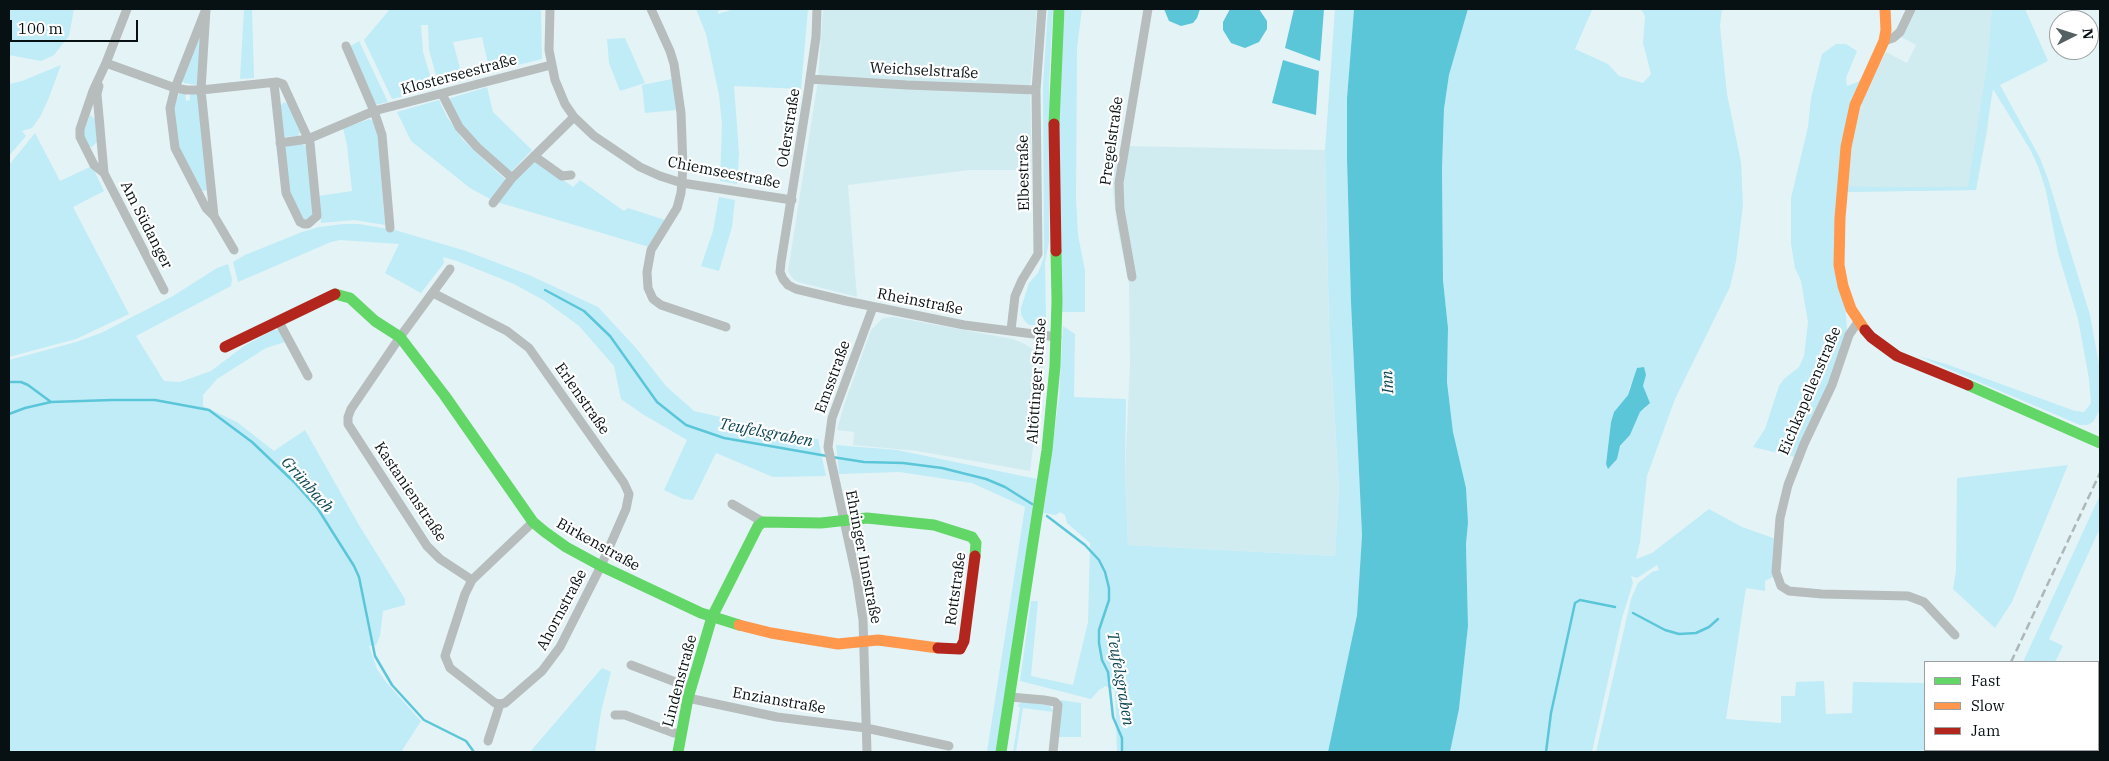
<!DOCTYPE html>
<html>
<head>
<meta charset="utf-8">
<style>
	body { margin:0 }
	#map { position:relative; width:2109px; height:761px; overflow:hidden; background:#e4f3f6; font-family:"IBM Plex Serif",serif }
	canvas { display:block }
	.frame { position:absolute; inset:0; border:10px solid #071113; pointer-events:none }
	.legend { position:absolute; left:1924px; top:661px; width:175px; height:90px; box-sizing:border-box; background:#fff; border:1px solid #9ca0a1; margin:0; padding:6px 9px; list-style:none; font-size:15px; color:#071113 }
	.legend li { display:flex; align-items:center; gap:10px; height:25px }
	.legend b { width:25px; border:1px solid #9ca0a1 }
	.north { position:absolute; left:2049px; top:10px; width:50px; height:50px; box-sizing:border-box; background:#fff; border:1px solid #9ca0a1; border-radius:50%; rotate:85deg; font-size:14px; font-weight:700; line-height:20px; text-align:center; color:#071113 }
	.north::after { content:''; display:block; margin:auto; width:18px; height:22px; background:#546062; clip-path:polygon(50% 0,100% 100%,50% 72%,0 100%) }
	.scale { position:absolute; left:10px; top:20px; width:128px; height:22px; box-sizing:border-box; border:2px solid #071113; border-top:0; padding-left:6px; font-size:15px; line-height:18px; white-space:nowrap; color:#071113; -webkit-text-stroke:4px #fff; paint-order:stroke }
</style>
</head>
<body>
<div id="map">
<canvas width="2109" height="761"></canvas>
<div class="frame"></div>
<ul class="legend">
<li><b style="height:6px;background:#63d668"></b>Fast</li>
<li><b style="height:6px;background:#ff974d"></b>Slow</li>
<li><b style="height:6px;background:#b3261e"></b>Jam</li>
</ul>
<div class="north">N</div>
<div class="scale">100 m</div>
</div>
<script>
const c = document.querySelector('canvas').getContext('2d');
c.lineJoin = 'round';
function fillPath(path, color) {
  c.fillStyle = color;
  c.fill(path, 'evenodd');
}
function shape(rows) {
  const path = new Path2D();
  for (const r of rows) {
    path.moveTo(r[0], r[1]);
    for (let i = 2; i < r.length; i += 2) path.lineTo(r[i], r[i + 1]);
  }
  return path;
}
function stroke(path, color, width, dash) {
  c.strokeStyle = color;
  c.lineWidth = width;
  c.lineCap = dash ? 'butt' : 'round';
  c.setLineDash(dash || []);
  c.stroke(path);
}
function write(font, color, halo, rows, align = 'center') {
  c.font = font + ' "IBM Plex Serif",serif';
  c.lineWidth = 4.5;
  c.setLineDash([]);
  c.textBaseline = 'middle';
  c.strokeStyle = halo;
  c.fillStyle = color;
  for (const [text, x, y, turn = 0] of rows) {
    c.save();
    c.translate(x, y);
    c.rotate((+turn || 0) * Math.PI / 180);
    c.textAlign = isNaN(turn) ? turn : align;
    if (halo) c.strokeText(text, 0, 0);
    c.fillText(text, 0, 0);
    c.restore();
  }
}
fillPath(shape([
	[823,9,1037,9,1030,90,1032,170,970,170,848,185,857,297,798,282,793,279,788,271,818,80],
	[1914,9,2002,9,1987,133,1976,190,1845,192,1848,156,1863,98,1886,52,1907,63,1916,45,1901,37],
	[1128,146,1325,150,1329,323,1339,490,1335,556,1128,545,1125,472,1130,364,1129,284,1117,226,1113,193,1114,165,1126,166],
	[893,317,1013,339,1025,344,1038,353,1044,364,1030,471,917,451,853,445,854,432,837,430,844,405,871,330,883,318]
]), '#d1ecf1');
fillPath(shape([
	[9,9,74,9,69,36,54,55,41,61,9,55],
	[244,9,252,9,254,78,240,79],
	[390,9,541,9,542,59,490,72,482,37,453,42,463,80,439,86,429,50,428,25,421,25,423,52,434,88,392,99,364,40],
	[696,9,724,9,718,11,718,14,734,9,808,9,801,89,734,86,739,153,737,184,720,181,722,124,719,95,706,34],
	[1048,9,1053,9,1049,84,1049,242,1045,262,1046,317,1045,322,1035,325,1029,325,1024,320,1021,314,1021,308,1029,283,1038,273,1044,257,1043,85],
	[1065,9,1082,9,1077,48,1076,197,1078,235,1085,271,1085,312,1062,312,1058,77],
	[1335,9,1354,9,1347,98,1347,160,1351,303,1362,535,1357,615,1328,752,1117,752,1115,690,1106,686,1099,690,1091,699,1020,681,1031,601,1038,601,1031,676,1073,685,1088,622,1090,543,1067,523,1065,515,1060,512,1056,515,1043,513,1059,397,1063,326,1075,334,1074,397,1126,399,1125,472,1128,545,1335,556,1339,490,1329,323,1325,150],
	[1468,9,1595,9,1592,10,1575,49,1608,64,1619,76,1643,83,1651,74,1643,43,1645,16,1641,9,1636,9,1722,9,1720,26,1727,94,1741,162,1743,205,1736,261,1730,287,1675,399,1647,476,1640,542,1636,559,1652,553,1709,509,1742,527,1776,539,1773,577,1765,581,1765,591,1746,588,1726,719,1781,723,1781,696,1795,696,1796,682,1824,681,1826,714,1852,713,1853,682,1925,683,1925,750,1956,750,1955,752,1596,752,1631,599,1638,583,1652,572,1659,570,1657,565,1637,578,1631,576,1633,583,1622,618,1592,752,1450,752,1459,709,1468,626,1466,544,1468,523,1453,432,1447,382,1448,328,1443,280,1442,169,1444,109,1449,75],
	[1646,375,1643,386,1646,396,1646,408,1640,412,1630,435,1606,464,1611,422,1614,412,1628,395,1630,386],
	[1992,9,2025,9,2048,61,2000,85,2040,158,2048,179,2090,315,2100,370,2100,410,2093,422,2087,425,2080,425,1918,356,1946,364,2075,411,2084,412,2091,403,2089,379,2078,319,2058,253,2046,191,2039,169,2031,151,1993,89,1976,190,1845,192,1846,186,1870,187,1968,187,1988,59],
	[203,24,198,85,184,83,182,80],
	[625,38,645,83,620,91,609,63,607,39],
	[359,41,388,102,375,105,349,47],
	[1836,44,1846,44,1857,51,1846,78,1847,86,1858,82,1864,76,1838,209,1847,330,1843,352,1795,457,1753,447,1765,429,1779,386,1784,379,1799,367,1804,356,1808,322,1801,281,1795,268,1791,244,1791,198,1808,127,1811,98,1822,54],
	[61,65,48,100,40,117,32,128,22,131,26,136,9,156,9,84,22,81],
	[672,79,676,110,645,113,642,85],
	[487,87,493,112,532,150,510,173,467,132,448,99],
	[190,93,199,93,207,190,204,191,201,190,177,146,173,109,179,94,185,94,186,101,190,100],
	[439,100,447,117,463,140,507,181,492,200,470,188,411,141,397,112],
	[284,102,289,105,300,132,298,136,285,137,283,135,280,106],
	[90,115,95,119,97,142,92,147,89,146,83,134],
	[370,119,376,124,378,134,385,225,354,220,321,223,318,196,352,191,347,145,343,128],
	[35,133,60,181,92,166,104,191,73,207,129,314,76,339,9,357,9,165],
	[302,144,307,147,314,212,309,220,304,220,301,217,289,192,285,149,287,146],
	[533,162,538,162,573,187,580,180,624,211,628,208,665,220,649,247,497,202,503,192],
	[719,197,735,200,732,227,719,271,701,266,713,231],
	[343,224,359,224,395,230,466,251,529,275,598,307,636,348,666,386,694,411,818,439,826,476,773,477,716,453,693,500,683,499,664,490,687,440,644,415,621,399,614,366,579,326,545,301,514,284,457,261,443,257,444,263,421,293,385,273,399,244,340,240,331,242,238,282,233,262,245,255,302,232,319,227],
	[228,264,232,279,231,286,136,336,164,381,180,382,211,371,244,346,273,330,279,330,285,342,266,348,217,379,203,395,203,406,237,422,274,451,305,430,359,525,405,599,405,605,383,611,380,636,376,645,369,646,377,669,386,682,421,721,401,752,9,752,9,360,76,342,101,333,173,296,217,268],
	[836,445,897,450,1037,479,996,752,987,752,1025,507,972,483,899,472,839,474],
	[2068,465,2012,602,1995,628,1953,589,1956,571,1957,478],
	[2100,495,2100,528,2049,639,2063,646,2055,662,2023,662],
	[602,668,611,672,601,712,595,752,530,752],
	[1061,700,1081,703,1081,737,1057,737],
	[1023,701,1050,706,1054,712,1023,708,1016,752,1013,752,1020,707,1017,706]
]), '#c0ecf7');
fillPath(shape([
	[1164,9,1200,9,1197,18,1193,23,1181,26,1169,21],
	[1230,9,1259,9,1267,21,1267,29,1259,42,1245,48,1231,43,1223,30,1223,22],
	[1294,9,1324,9,1320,61,1285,48],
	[1354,9,1468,9,1449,75,1444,109,1442,169,1443,280,1448,328,1447,382,1453,432,1466,488,1468,523,1466,544,1468,626,1459,709,1450,752,1328,752,1357,615,1362,535,1351,303,1347,160,1347,98],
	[1283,60,1319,71,1316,115,1272,103],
	[1644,367,1646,375,1643,386,1650,403,1640,412,1630,435,1620,446,1617,459,1608,469,1606,464,1611,422,1614,412,1628,395,1637,368]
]), '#5cc6d9');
stroke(shape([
	[545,290,584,311,610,336,657,402,686,425,724,438,827,456],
	[9,382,21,382,28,385,51,402],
	[9,414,25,408,51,402,112,400,155,400,209,410,252,442,294,482,318,509,354,566,359,577,375,656,392,685,424,720,466,741,474,752],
	[832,457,864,462,903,463,942,468,986,479,1005,487,1032,504],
	[1047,516,1085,545,1099,560,1105,572,1109,588,1109,600,1099,630,1099,643,1102,660,1108,672,1113,717,1122,738,1122,752],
	[1633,613,1665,630,1679,634,1696,633,1709,627,1718,619],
	[1546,752,1551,713,1575,603,1580,600,1615,607]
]), '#5cc6d9', 2.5);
stroke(shape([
	[127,9,106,63,93,91,80,129,80,137,94,165,104,173,108,181,164,290],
	[206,9,201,90,214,216,206,208,175,148,170,108,175,88,206,9],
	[550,9,549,50,555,80,565,104,574,117,594,136,640,167,660,176,682,183,792,200],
	[651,9,670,51,674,64,681,113,683,167,681,193,677,208,651,250,647,272,648,288,653,299,661,305,726,327],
	[817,9,816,37,808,93,781,262,780,272,783,279,788,285,796,289,846,301,964,325,1057,337],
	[1884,41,1893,38,1900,32,1911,9],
	[346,46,374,111,382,135,390,228],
	[106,63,175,88,186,90,201,90,277,82,283,84,310,143,317,216,308,224,304,224,300,222,286,193,274,83],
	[810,79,907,85,1036,90],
	[99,86,97,94,104,173],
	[442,94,459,127,477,147,512,178,574,117],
	[280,143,308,139,374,111,551,65],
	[534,156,562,176,571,175],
	[493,203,512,178],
	[214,216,234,250],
	[450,269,400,337,351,409,348,417,348,424,427,546,440,559,472,580,533,522],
	[1132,277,1120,209,1119,183,1148,9],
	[433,293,507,331,529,348,624,483,629,494,626,509,601,566,560,647,542,671,505,703,500,704,488,741],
	[279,322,308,376],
	[1858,322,1849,335,1832,385,1804,444,1788,485,1780,518,1776,572,1781,586,1789,591,1822,594,1908,596,1924,602,1955,635],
	[1011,330,1015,296,1022,280,1038,254,1036,90,1042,9],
	[732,504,763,522],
	[472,580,465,594,445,656,450,668,495,703,500,704],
	[631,665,691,688],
	[1010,697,1044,700,1055,702,1058,705,1053,752],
	[688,698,777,717,866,728,949,746],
	[615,715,625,715,674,733,681,733],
	[2040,750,2040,752],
	[867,752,863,620,857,580,828,447,832,418,873,307],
	[1999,752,2001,750]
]), '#b7bcbd', 9);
stroke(shape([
	[1054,124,1059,9],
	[335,294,350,298,375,321,400,337,445,396,533,522,545,532,566,547,601,566,701,613,739,625],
	[1968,385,2100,443],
	[678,752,688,698,712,617,758,526,763,522,821,523,867,518,934,525,972,537,976,543,975,556],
	[1001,752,1047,450,1055,366,1057,301,1056,251]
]), '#63d668', 11);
stroke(shape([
	[1865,330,1851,309,1843,286,1839,265,1840,218,1846,147,1855,105,1884,41,1886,30,1885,9],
	[739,625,771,633,838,644,878,640,938,648]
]), '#ff974d', 11);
stroke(shape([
	[1054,124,1056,251],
	[1865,330,1871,337,1897,356,1968,385],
	[225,347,335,294],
	[938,648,960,649,964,641,975,556]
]), '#b3261e', 11);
stroke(shape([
	[2011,662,2100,473],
	[1976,752,1977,750]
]), '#adb7b8', 2.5, [8, 4]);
write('15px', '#071113', '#fff', [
	["Weichselstraße",924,71,3],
	["Klosterseestraße",459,75,-15],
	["Oderstraße",789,128,-81],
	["Pregelstraße",1112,141,-82],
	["Chiemseestraße",724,173,11],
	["Elbestraße",1024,173,-91],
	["Am Südanger",146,225,63],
	["Rheinstraße",920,302,11],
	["Emsstraße",833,377,-70],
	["Altöttinger Straße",1037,381,-86],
	["Eichkapellenstraße",1810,391,-67],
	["Erlenstraße",582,399,55],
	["Kastanienstraße",410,492,56],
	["Birkenstraße",598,545,29],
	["Ehringer Innstraße",863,557,79],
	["Rottstraße",956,589,-82],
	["Ahornstraße",562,610,-62],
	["Lindenstraße",680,681,-75],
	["Enzianstraße",779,701,10]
]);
write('italic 16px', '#0e4753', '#fff', [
	["Inn",1388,382,-93],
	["Teufelsgraben",766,433,11],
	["Grünbach",307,485,48],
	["Teufelsgraben",1120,679,80]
]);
</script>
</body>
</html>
